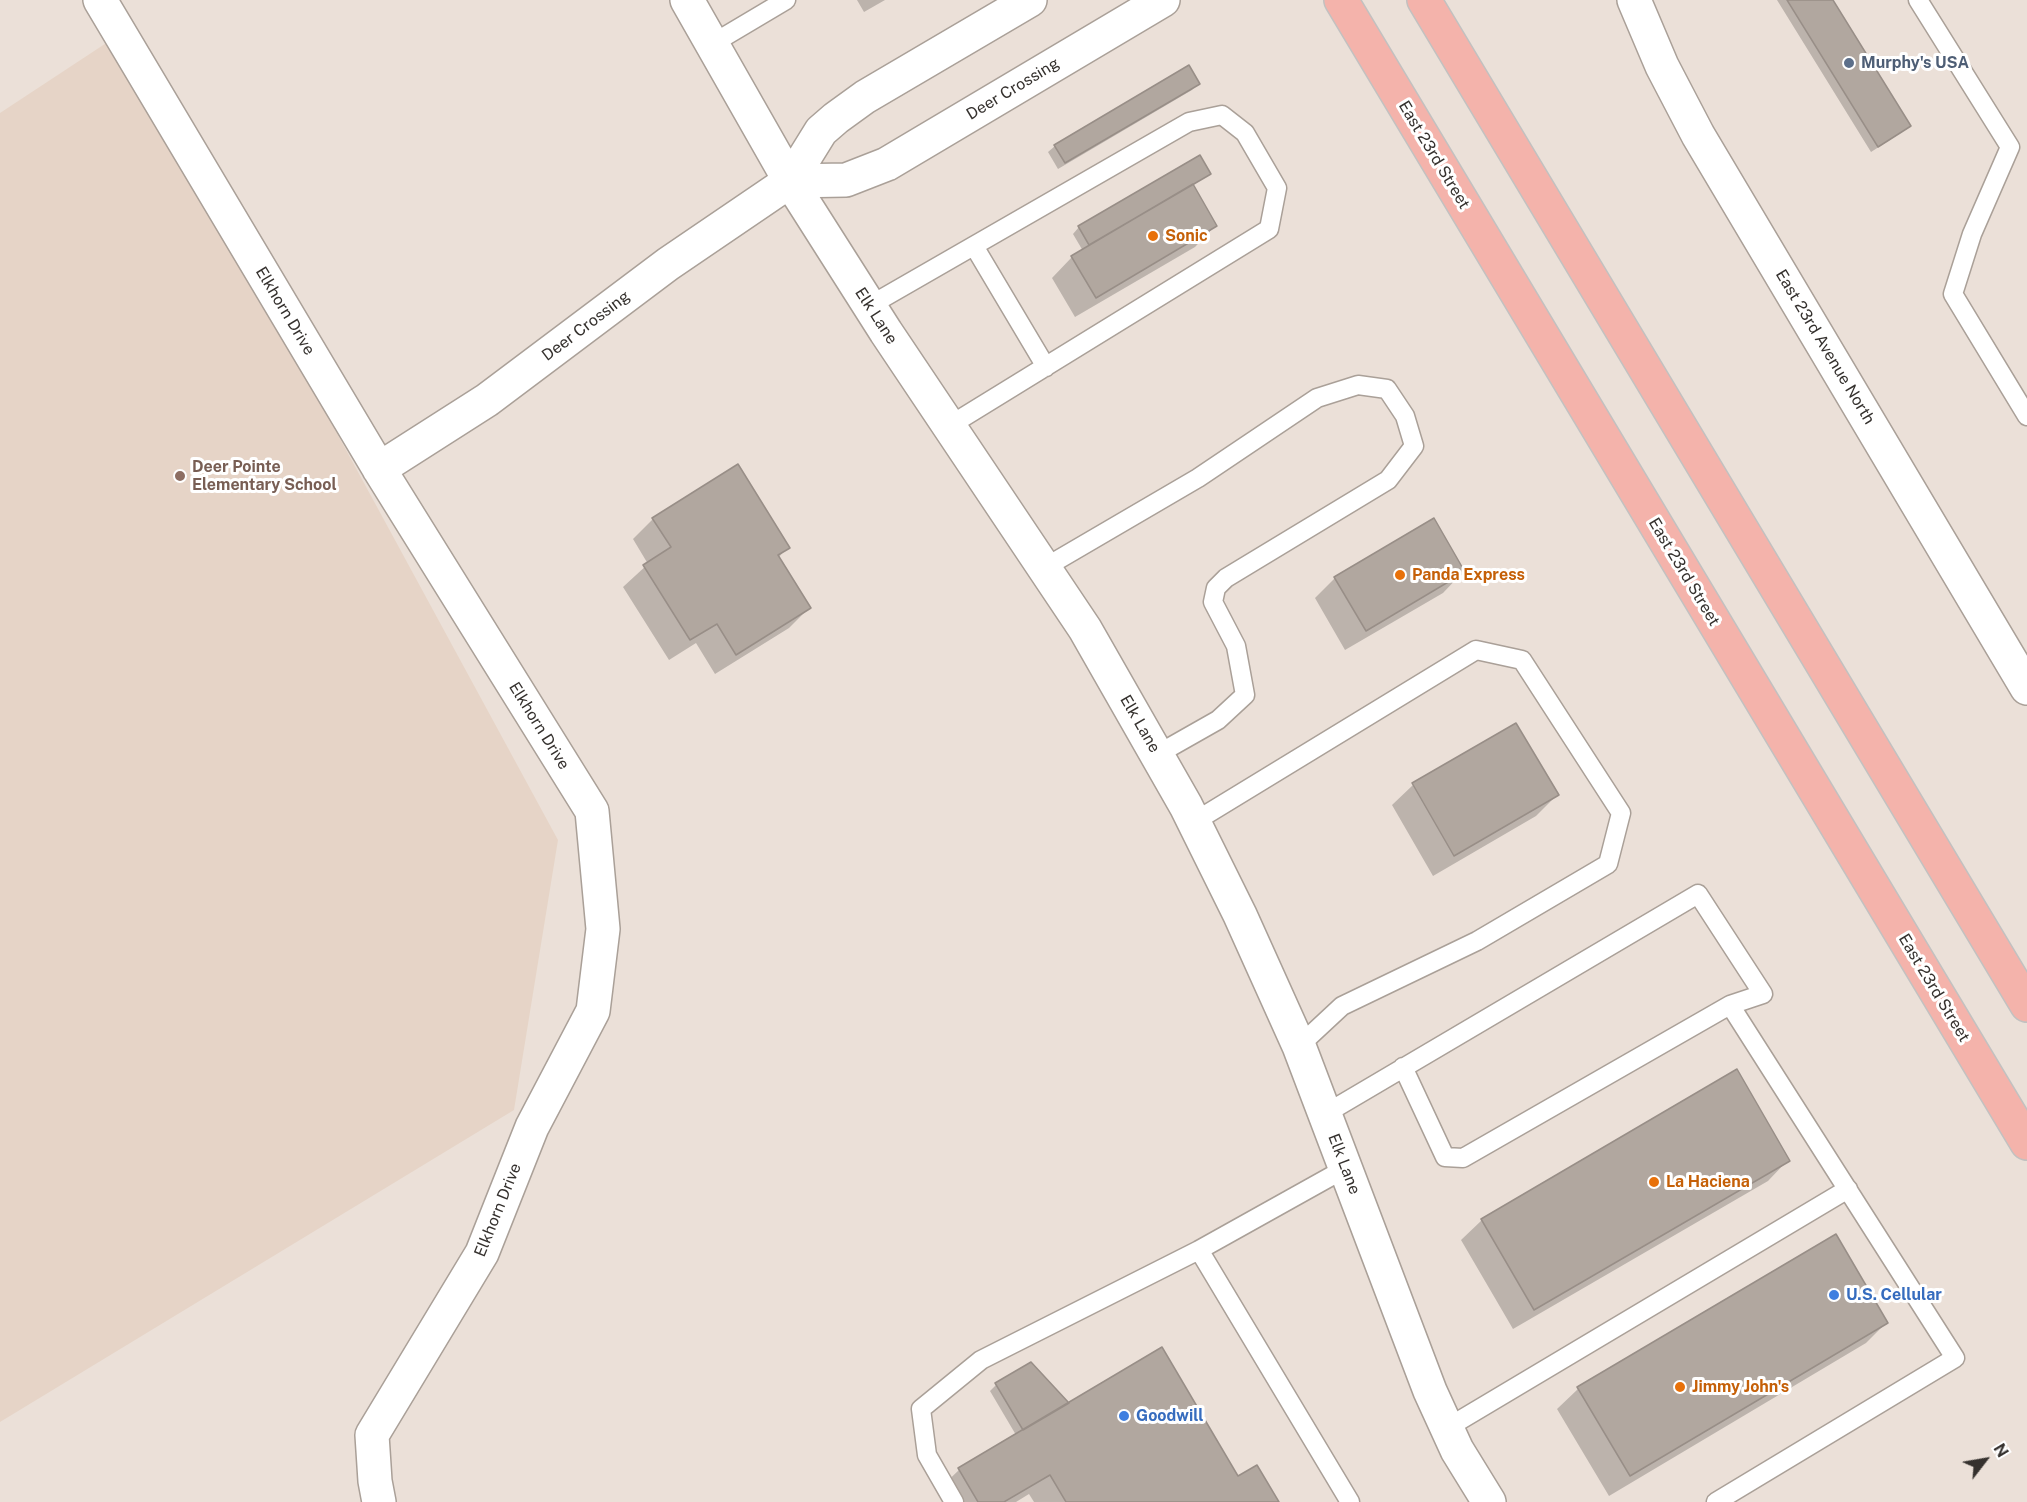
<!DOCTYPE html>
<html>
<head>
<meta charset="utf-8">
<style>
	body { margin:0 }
	#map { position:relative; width:2027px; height:1502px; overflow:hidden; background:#ebe0d8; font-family:"Public Sans",sans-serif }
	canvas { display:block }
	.north { position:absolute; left:1955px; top:1430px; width:60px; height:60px; -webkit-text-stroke:4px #fff; paint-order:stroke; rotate:59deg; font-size:16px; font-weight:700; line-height:24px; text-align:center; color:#35312e }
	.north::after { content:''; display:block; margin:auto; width:21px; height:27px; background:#35312e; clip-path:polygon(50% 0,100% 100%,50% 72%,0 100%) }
</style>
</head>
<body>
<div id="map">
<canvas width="2027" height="1502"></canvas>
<div class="north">N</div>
</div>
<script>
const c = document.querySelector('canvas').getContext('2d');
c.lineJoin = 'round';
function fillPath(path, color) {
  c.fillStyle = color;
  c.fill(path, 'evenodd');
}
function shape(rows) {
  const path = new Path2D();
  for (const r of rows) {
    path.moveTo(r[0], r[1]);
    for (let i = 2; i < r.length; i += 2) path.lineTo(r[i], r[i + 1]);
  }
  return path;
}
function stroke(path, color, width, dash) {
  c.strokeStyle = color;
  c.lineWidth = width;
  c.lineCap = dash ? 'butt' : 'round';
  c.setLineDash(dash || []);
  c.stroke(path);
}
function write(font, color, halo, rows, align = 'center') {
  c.font = font + ' "Public Sans",sans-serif';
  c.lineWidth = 6;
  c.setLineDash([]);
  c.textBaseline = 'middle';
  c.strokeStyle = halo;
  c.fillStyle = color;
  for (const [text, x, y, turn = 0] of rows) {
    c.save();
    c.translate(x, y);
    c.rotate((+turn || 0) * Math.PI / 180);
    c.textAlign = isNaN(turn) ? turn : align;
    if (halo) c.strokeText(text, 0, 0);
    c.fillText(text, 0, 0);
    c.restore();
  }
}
fillPath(shape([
	[120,34,558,840,514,1110,0,1422,0,113]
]), '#e6d4c7');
fillPath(shape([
	[857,0,885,0,864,12],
	[1777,0,1831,0,1909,125,1902,132,1871,152],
	[1198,83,1192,90,1058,169,1048,152,1055,146],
	[1209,173,1192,186,1215,226,1195,247,1075,317,1052,278,1072,257,1083,251,1073,234,1079,227],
	[653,519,788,547,778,558,809,608,789,628,715,674,696,643,669,660,623,587,648,564,633,539],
	[1463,572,1443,593,1345,650,1315,598,1335,578],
	[1516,725,1557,795,1536,816,1433,876,1392,805,1413,785],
	[1788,1160,1768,1181,1513,1329,1461,1240,1482,1220],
	[1887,1322,1866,1343,1609,1496,1557,1409,1578,1389],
	[996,1385,1067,1403,1238,1478,1278,1502,1034,1502,1029,1494,1016,1502,945,1502,938,1490,959,1470,1016,1435,990,1391]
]), '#0003');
const building = shape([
	[1787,0,1833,0,1911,126,1878,147,1787,0],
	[1189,65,1200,84,1065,163,1054,145,1189,65],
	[1200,155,1211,174,1089,245,1078,226,1200,155],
	[1193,184,1217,226,1096,298,1071,256,1193,184],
	[738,464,790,548,778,555,811,608,736,655,717,624,690,640,643,565,671,547,652,518,738,464],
	[1434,518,1465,572,1366,631,1334,577,1434,518],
	[1516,723,1559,795,1454,856,1412,783,1516,723],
	[1737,1069,1790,1161,1534,1310,1481,1219,1737,1069],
	[1836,1234,1888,1323,1630,1476,1577,1387,1836,1234],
	[1162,1347,1238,1476,1257,1465,1279,1502,1066,1502,1050,1475,1004,1502,978,1502,958,1468,1162,1347],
	[1031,1362,1069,1403,1023,1430,995,1383,1031,1362]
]);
fillPath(building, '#b1a79f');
stroke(building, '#988e87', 1.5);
const lane = shape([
	[1918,0,2010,147,1972,234,1953,294,2027,416],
	[712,44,786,0],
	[974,246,1046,367],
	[869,306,1189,122,1222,115,1245,133,1277,188,1269,229,949,426],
	[1044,568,1198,478,1317,398,1358,385,1387,389,1405,416,1414,446,1388,480,1226,578,1216,588,1213,602,1236,646,1245,695,1218,720,1158,754],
	[1194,822,1476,650,1522,660,1621,813,1608,864,1477,941,1342,1006,1299,1046],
	[1403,1067,1445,1157,1463,1158,1730,1005],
	[1325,1114,1698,894,1763,994,1730,1005,1955,1358,1716,1502],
	[1346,1168,1199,1250,1350,1502],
	[1447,1428,1848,1189],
	[954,1502,927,1455,921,1409,981,1360,1199,1250]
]);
const street = shape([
	[100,0,381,472,592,811,603,929,593,1011,532,1127,482,1253,372,1435,375,1481,379,1502],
	[687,0,790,181,886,332,1085,629,1186,806,1240,915,1299,1046,1430,1391,1457,1450,1489,1502],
	[1634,0,1662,66,1698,135,2027,688],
	[790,181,846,180,887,164,1163,0],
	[379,469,487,400,668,264,790,181,821,131,836,118,865,97,1030,0]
]);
const primary = shape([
	[1341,0,2027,1143],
	[1424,0,2027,1005]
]);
stroke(lane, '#aaa098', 21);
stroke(street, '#aaa098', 36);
stroke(primary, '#c2c1c0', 36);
stroke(lane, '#fff', 18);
stroke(street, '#fff', 33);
stroke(primary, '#f4b3ab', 33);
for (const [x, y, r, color] of [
	[1849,63,6,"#5c6f8a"],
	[1153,236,6,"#e8710a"],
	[180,476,6,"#8d6e63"],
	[1400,575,6,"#e8710a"],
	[1654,1182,6,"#e8710a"],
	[1834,1295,6,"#3f7fe0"],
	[1680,1387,6,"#e8710a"],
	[1124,1416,6,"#3f7fe0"]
]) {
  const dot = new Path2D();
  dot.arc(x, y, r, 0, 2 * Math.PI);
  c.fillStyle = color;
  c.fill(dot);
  stroke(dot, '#fff', 2);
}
write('bold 16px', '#4e5e75', '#fff', [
	["Murphy's USA",1861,63]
], 'left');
write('16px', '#35312e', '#fff', [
	["Deer Crossing",1013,89,-31],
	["East 23rd Street",1434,155,59],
	["Elkhorn Drive",285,311,59],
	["Elk Lane",876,316,57],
	["Deer Crossing",586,326,-37],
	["East 23rd Avenue North",1825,347,59],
	["East 23rd Street",1684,572,59],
	["Elk Lane",1140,724,60],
	["Elkhorn Drive",539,726,58],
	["East 23rd Street",1934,988,59],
	["Elk Lane",1344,1164,69],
	["Elkhorn Drive",498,1210,-68]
]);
write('bold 16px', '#c56008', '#fff', [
	["Sonic",1165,236],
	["Panda Express",1412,575],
	["La Haciena",1666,1182],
	["Jimmy John's",1692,1387]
], 'left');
write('bold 16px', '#785e54', '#fff', [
	["Deer Pointe",192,467],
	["Elementary School",192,485]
], 'left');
write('bold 16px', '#366cbe', '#fff', [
	["U.S. Cellular",1846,1295],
	["Goodwill",1136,1416]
], 'left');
</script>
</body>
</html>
